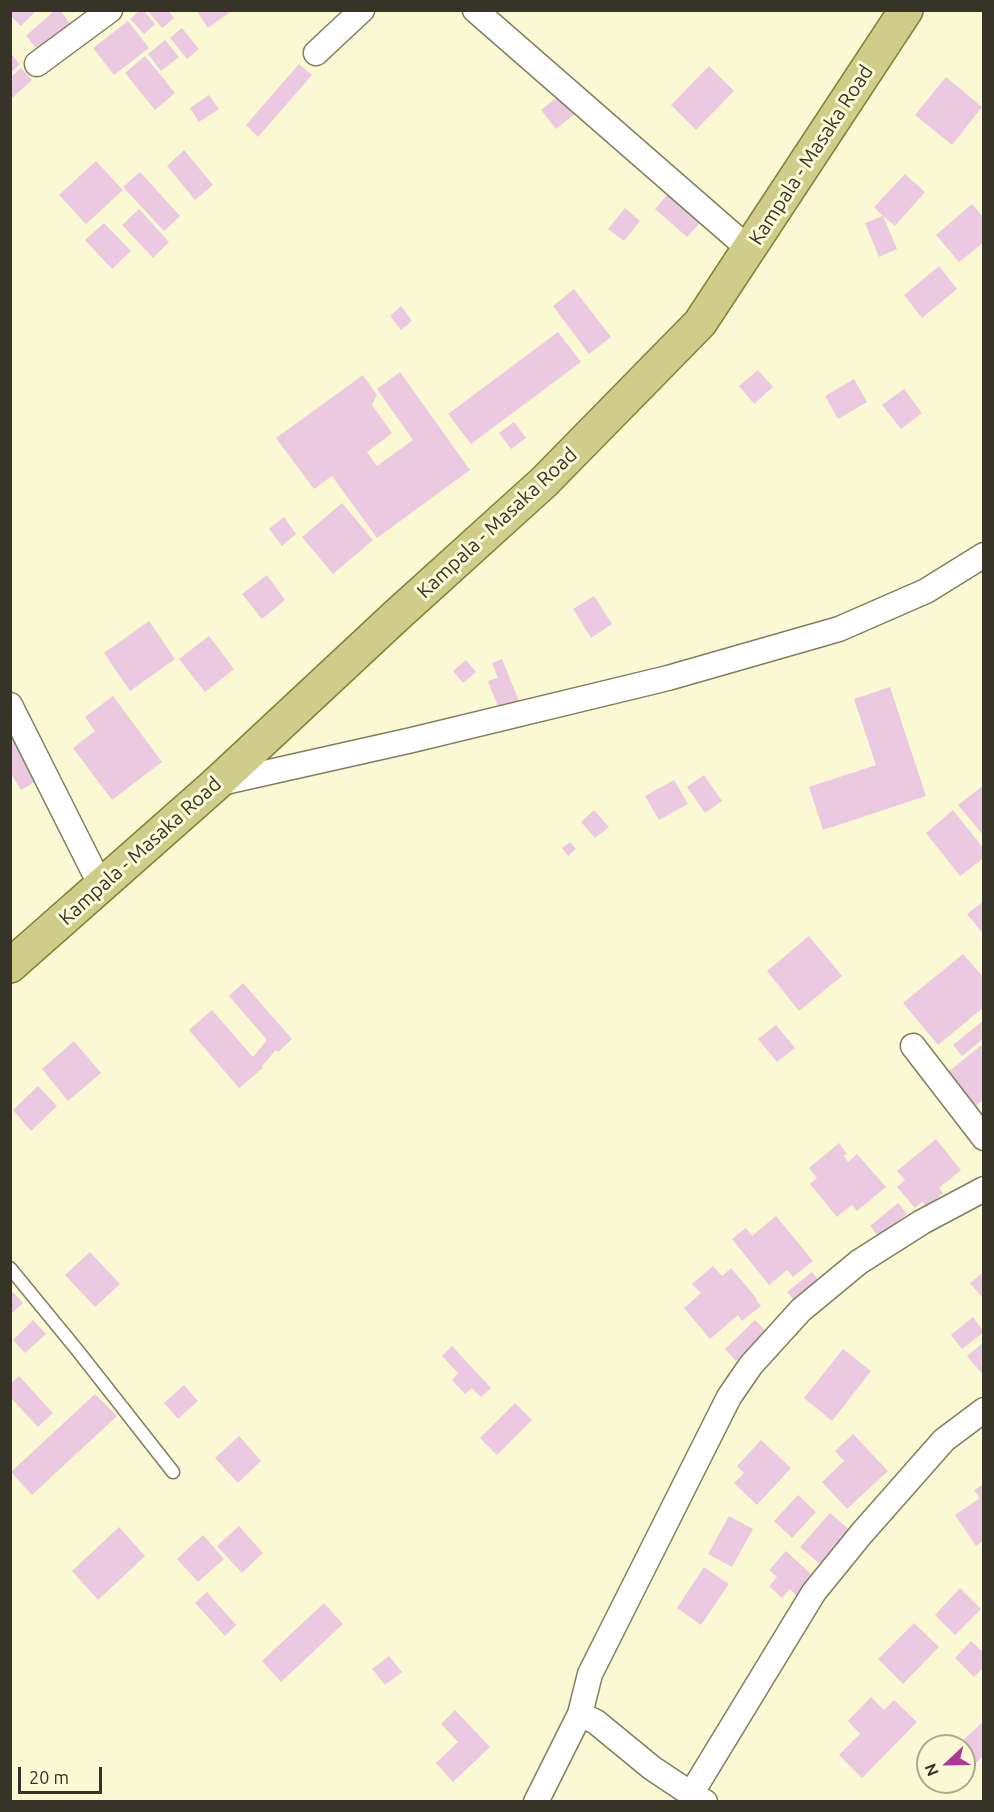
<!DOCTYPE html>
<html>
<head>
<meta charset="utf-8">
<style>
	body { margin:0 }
	#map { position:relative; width:994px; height:1812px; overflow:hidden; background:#faf9d4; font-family:Ubuntu,sans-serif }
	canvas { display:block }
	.frame { position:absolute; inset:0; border:12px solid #353426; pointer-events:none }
	.north { position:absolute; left:916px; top:1734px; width:60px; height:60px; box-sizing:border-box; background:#faf9d4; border:2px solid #abaa8e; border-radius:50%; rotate:248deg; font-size:16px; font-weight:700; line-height:24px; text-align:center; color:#353426 }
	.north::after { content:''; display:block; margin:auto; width:21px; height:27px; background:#ac3a95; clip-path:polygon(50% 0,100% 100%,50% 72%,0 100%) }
	.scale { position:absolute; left:18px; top:1767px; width:84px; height:27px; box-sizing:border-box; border:3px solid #353426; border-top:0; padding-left:8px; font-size:18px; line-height:21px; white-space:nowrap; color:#353426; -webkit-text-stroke:4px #faf9d4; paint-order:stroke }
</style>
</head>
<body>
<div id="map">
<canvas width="994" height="1812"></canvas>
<div class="frame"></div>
<div class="north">N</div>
<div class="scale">20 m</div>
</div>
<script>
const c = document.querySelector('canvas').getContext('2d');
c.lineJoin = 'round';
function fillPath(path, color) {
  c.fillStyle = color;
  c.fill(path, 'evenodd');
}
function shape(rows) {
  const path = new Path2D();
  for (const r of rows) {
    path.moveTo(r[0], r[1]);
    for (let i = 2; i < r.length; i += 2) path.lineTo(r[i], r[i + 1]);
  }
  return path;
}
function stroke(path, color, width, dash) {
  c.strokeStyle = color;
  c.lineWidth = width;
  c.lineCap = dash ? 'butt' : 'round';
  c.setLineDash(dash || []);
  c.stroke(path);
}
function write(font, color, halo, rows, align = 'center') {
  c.font = font + ' Ubuntu,sans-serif';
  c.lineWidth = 6;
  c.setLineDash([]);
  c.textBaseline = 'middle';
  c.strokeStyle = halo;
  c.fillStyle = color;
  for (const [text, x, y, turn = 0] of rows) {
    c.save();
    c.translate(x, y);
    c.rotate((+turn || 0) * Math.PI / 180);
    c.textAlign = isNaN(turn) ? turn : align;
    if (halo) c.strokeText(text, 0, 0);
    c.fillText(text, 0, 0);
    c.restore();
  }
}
fillPath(shape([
	[10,10,37,10,21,26,10,15],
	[55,10,60,10,72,26,40,53,26,36],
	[140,10,143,10,155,24,144,34,130,19],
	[147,10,168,10,174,18,162,28],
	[196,10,233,10,208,28],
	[128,21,149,48,114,75,93,48],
	[182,28,199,49,187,59,170,38],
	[165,40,179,57,161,71,148,54],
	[10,53,20,64,10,73],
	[145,56,175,93,155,110,125,73],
	[299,64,312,75,258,137,246,125],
	[709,66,734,91,696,130,671,105],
	[21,68,32,80,10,100,10,78],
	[946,77,982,107,952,145,915,115],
	[209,95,219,109,199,122,190,108],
	[560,95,575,114,556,129,541,110],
	[184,150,213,185,195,200,167,166],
	[96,161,123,190,86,224,59,195],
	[140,172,180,216,164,231,123,187],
	[905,174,925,192,895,226,883,216,897,249,879,257,865,223,883,216,874,207],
	[668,194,700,223,687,237,655,209],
	[972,204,984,218,984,242,959,262,936,235],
	[625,208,640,221,624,241,608,229],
	[139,209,169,242,153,258,122,225],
	[104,223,131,251,112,269,85,240],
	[939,266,957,289,922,318,904,295],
	[574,289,611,337,589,354,553,306],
	[401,306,412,321,401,330,390,316],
	[558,332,581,362,471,444,448,414],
	[758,370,773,387,754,404,739,386],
	[400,372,470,470,377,538,332,476,314,489,276,438,363,375,377,395,372,405,392,433,367,452,377,466,413,440,377,389],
	[854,379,867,402,838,419,825,396],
	[904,389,922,413,901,429,882,405],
	[514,422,526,438,511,449,499,433],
	[342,503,373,540,333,574,302,537],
	[284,517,296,534,282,546,269,529],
	[267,575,285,600,262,619,242,594],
	[594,596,612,624,591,638,573,609],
	[149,621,175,659,130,691,104,653],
	[209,636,234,669,205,692,179,659],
	[502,659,519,701,499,709,488,681,498,678,492,663],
	[466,660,476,672,463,683,453,671],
	[890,687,926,796,823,830,809,787,876,765,854,699],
	[113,696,162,762,112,800,73,748,95,731,85,717],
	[10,730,40,779,21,790,10,772],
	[704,775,722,801,705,813,687,787],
	[674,780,688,804,659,820,645,796],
	[984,785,984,836,958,805],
	[594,810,609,827,595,838,581,822],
	[953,810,984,849,984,858,960,876,926,833],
	[570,842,576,849,568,856,562,848],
	[984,901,984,935,967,914],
	[809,936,842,976,799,1011,767,971],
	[963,954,984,978,984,1007,938,1045,903,1003],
	[243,983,292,1039,278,1052,276,1050,262,1066,263,1068,239,1088,189,1030,212,1010,253,1057,267,1040,229,996],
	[984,1020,984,1038,962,1056,953,1045],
	[776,1025,795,1048,777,1062,758,1039],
	[74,1041,101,1073,68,1101,42,1069],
	[984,1043,984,1099,975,1107,947,1073],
	[38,1086,57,1106,31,1131,13,1110],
	[936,1139,961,1170,939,1188,943,1193,927,1207,922,1202,915,1208,897,1187,905,1180,897,1171],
	[839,1143,847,1154,844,1156,848,1162,857,1154,886,1187,857,1211,852,1205,837,1217,810,1184,817,1178,809,1168],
	[898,1203,907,1214,879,1237,870,1226],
	[776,1216,813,1261,793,1277,787,1270,769,1285,732,1239,746,1228,752,1236],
	[90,1252,120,1284,95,1307,65,1275],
	[713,1266,722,1276,731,1268,757,1299,756,1300,761,1306,742,1321,738,1315,710,1339,684,1308,701,1293,692,1284],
	[812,1272,821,1284,797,1304,787,1292],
	[984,1272,984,1295,981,1296,970,1283],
	[13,1292,23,1303,10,1315,10,1295],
	[973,1317,984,1332,962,1349,951,1335],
	[33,1320,46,1334,25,1353,13,1340],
	[755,1320,767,1332,736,1361,725,1349],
	[984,1342,984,1376,967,1356],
	[452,1346,491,1388,481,1397,472,1388,465,1394,452,1380,458,1373,442,1356],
	[843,1349,871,1371,832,1421,804,1398],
	[19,1376,53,1413,38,1427,10,1397,10,1384],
	[184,1385,198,1401,178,1419,164,1403],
	[95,1394,117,1416,32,1495,11,1472],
	[515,1403,532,1420,497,1455,480,1438],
	[853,1434,888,1471,847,1509,822,1482,844,1461,835,1451],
	[239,1436,261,1461,238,1483,215,1458],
	[761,1440,791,1468,757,1505,734,1483,744,1473,737,1466],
	[984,1484,984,1540,976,1546,955,1515,980,1498,974,1490],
	[798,1495,816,1512,792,1538,774,1521],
	[830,1513,850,1530,820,1564,800,1547],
	[729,1516,753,1529,732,1567,708,1554],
	[239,1526,263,1553,242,1573,217,1546],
	[119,1527,145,1556,98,1600,72,1571],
	[203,1535,224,1559,198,1582,177,1559],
	[786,1551,814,1577,797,1596,790,1589,782,1598,769,1586,777,1577,769,1570],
	[704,1567,729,1584,701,1625,677,1608],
	[960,1588,981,1609,955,1635,935,1615],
	[207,1592,236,1625,225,1636,195,1603],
	[324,1603,343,1624,281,1682,262,1661],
	[914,1623,939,1647,903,1684,878,1659],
	[971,1641,984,1653,984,1667,974,1677,955,1658],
	[389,1656,402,1672,385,1685,372,1669],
	[871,1697,884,1710,894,1700,917,1722,862,1778,839,1755,860,1734,848,1721],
	[455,1710,490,1747,453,1782,436,1763,458,1742,441,1724],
	[984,1721,984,1755,976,1763,964,1750,964,1746,961,1746,959,1744]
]), '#ebc9e1');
const service = shape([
	[10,1268,78,1351,173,1472]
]);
const minor = shape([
	[475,10,749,249],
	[316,53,362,10],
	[37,64,110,10],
	[10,705,101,886],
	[216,784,412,740,668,678,839,629,926,591,984,555],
	[913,1046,984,1138],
	[580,1714,596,1722,652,1768,691,1794,705,1802],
	[691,1794,814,1592,862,1533,944,1440,984,1410],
	[536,1802,580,1714,590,1674,729,1397,751,1365,801,1310,859,1262,922,1222,984,1189]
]);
const primary = shape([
	[10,966,216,784,396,616,544,482,700,323,906,10]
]);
stroke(service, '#807f5d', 15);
stroke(minor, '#807f5d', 27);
stroke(primary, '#868135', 36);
stroke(service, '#fff', 12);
stroke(minor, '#fff', 24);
stroke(primary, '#d0cd8b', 33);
write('20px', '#353426', '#faf9d4', [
	["Kampala - Masaka Road",811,155,-57],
	["Kampala - Masaka Road",497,523,-43],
	["Kampala - Masaka Road",140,851,-42]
]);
</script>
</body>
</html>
